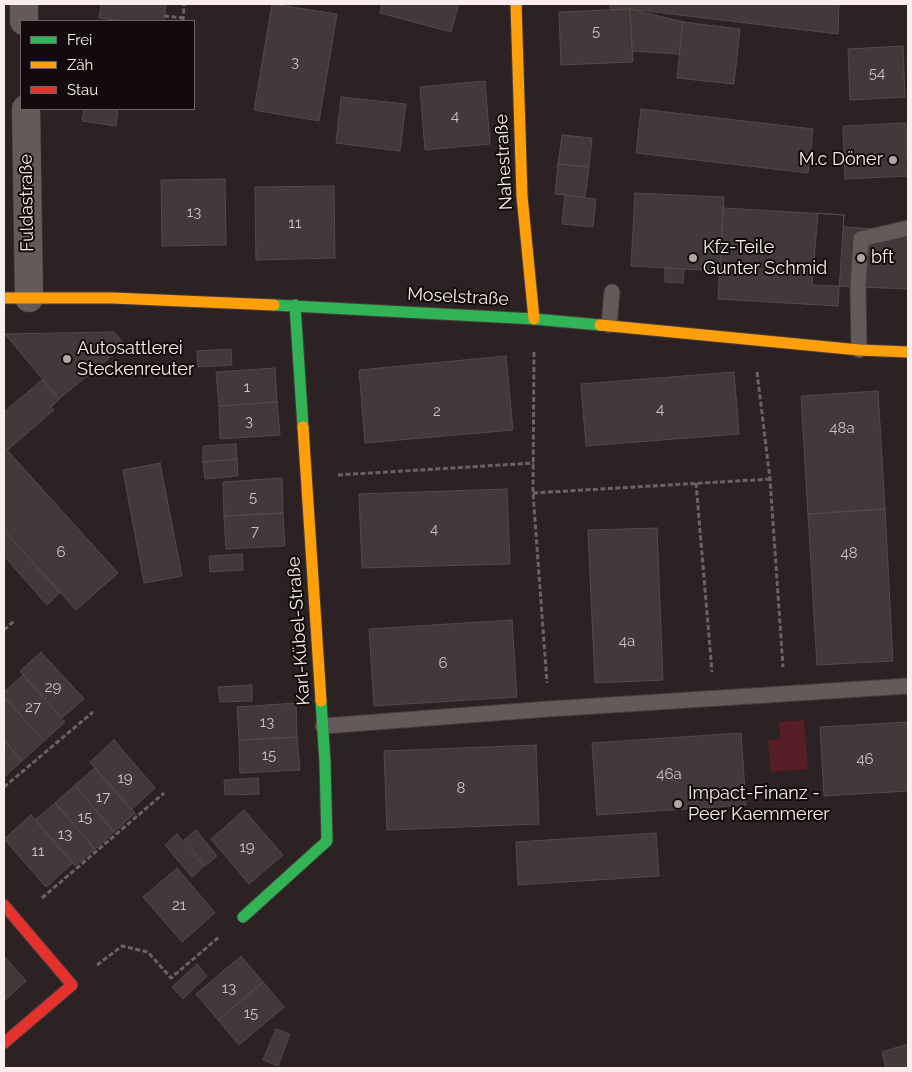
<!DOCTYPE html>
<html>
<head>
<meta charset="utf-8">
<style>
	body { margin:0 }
	#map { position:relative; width:912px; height:1072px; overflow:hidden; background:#2d2223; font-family:Raleway,sans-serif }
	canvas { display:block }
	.frame { position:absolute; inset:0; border:5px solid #fbedee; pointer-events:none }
	.legend { position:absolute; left:20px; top:20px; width:175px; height:90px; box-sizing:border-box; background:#130b0b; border:1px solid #706566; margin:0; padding:6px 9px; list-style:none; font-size:15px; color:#fbedee }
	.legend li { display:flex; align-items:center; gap:10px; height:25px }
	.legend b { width:25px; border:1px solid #706566 }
</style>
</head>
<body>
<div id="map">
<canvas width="912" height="1072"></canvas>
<div class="frame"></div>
<ul class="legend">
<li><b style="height:6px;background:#30b455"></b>Frei</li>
<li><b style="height:6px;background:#ff9f0a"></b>Zäh</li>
<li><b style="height:6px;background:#e5322d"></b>Stau</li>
</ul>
</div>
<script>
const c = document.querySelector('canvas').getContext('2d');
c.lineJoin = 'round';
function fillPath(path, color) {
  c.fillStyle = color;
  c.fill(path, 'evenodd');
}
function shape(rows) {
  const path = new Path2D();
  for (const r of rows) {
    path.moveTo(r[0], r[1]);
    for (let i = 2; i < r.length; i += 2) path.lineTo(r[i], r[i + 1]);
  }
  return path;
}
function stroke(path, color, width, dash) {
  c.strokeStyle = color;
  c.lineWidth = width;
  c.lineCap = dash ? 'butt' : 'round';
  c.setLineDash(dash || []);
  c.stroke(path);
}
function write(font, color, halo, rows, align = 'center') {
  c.font = font + ' Raleway,sans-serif';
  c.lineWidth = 4;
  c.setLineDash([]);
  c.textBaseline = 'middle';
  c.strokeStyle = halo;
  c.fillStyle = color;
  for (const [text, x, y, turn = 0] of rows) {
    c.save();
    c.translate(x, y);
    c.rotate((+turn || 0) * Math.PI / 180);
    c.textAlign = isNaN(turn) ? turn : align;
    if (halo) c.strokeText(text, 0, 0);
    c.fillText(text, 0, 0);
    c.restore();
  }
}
fillPath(shape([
	[804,720,808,769,771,772,768,741,780,739,779,722]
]), '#571e26');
const building = shape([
	[101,4,166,4,164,21,123,21,99,18,101,4],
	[272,4,337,14,319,121,254,110,272,4],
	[382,4,459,4,451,32,380,13,382,4],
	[610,4,839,4,838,34,630,9,610,10,610,4],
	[630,9,633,62,561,65,559,12,630,9],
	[630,9,683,22,679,54,632,51,630,9],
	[683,22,740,29,734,84,677,78,683,22],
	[903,46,905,97,850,100,848,49,903,46],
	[485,81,490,144,425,150,420,87,485,81],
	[341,97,406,104,400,151,336,143,341,97],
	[84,109,118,109,116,126,82,121,84,109],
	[641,109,813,129,808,173,636,153,641,109],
	[906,123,908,176,845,179,843,126,906,123],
	[562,135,592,138,589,167,558,164,562,135],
	[558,164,589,167,585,197,555,194,558,164],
	[225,179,226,245,162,246,161,180,225,179],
	[334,186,335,258,256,260,255,187,334,186],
	[635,193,724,197,720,271,631,266,635,193],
	[565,195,596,199,593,227,562,224,565,195],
	[723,208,844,215,838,306,718,299,723,208],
	[818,213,844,215,843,227,908,231,908,289,812,285,818,213],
	[665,268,684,269,683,283,665,282,665,268],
	[114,332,125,345,59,399,5,334,114,332],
	[231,349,232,365,198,367,197,351,231,349],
	[506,356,513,430,365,443,359,370,506,356],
	[275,368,277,402,219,406,216,372,275,368],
	[734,372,739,434,586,446,581,384,734,372],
	[42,380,59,399,51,407,54,410,4,453,4,412,42,380],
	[878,391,885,509,808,514,801,396,878,391],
	[277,402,280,435,220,439,219,406,277,402],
	[236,444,237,459,203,462,203,446,236,444],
	[7,450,118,573,76,610,4,530,4,453,7,450],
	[237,459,238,476,205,479,203,462,237,459],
	[160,463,182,576,144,583,123,470,160,463],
	[282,478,283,513,224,516,223,482,282,478],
	[507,489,510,564,362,568,359,494,507,489],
	[885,509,893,661,817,665,808,514,885,509],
	[283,513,285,546,226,549,224,516,283,513],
	[657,528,663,680,595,683,588,530,657,528],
	[4,530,60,593,47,605,4,556,4,530],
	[242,554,243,570,210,572,209,556,242,554],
	[512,620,517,697,374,706,369,629,512,620],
	[41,652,84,699,62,718,20,671,41,652],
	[23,675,65,722,44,741,4,697,4,692,23,675],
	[252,685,252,701,220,702,218,687,252,685],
	[4,697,44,741,22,761,4,740,4,697],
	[296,703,297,737,239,740,237,707,296,703],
	[908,722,908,791,824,796,820,727,908,722],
	[741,733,746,805,597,815,592,743,741,733],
	[297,737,300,770,240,773,239,740,297,737],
	[4,740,22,761,4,777,4,740],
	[114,740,155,788,131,810,90,762,114,740],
	[536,745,539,824,387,830,384,751,536,745],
	[95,768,135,813,114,832,75,785,95,768],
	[258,778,259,794,225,795,224,780,258,778],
	[75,785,114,832,95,849,55,803,75,785],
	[55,803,95,849,75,866,35,820,55,803],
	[244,810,283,855,249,884,211,839,244,810],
	[31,815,73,863,46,887,4,839,31,815],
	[196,830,217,856,205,866,184,840,196,830],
	[656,833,659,876,518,885,516,842,656,833],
	[177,834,204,866,192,877,165,845,177,834],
	[177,868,215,913,182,942,143,897,177,868],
	[4,956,26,981,4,1001,4,956],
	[241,956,263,982,218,1020,196,994,241,956],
	[197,964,207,976,183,999,172,987,197,964],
	[263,982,284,1007,239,1045,218,1020,263,982],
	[276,1029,290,1034,278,1066,263,1060,276,1029],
	[908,1044,908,1068,886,1068,882,1052,908,1044]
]);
fillPath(building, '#42393a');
stroke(building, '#534a4a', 1);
const lane = shape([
	[609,325,612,292],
	[859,350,858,287,861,239,908,228],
	[323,726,548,709,908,686]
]);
const street = shape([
	[24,4,24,21],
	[26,109,29,298]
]);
const fast = shape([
	[274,305,534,319,600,325],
	[295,305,303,427],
	[243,917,327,841,325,762,321,701]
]);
const slow = shape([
	[516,4,522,196,534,319],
	[4,298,113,298,274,305],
	[600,325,859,350,908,352],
	[303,427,321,701]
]);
const jam = shape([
	[4,905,72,985,4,1043]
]);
stroke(lane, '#473d3e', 17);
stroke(street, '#473d3e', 29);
stroke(fast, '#473d3e', 13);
stroke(slow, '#473d3e', 13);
stroke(jam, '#473d3e', 13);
stroke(shape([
	[164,16,183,18],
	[183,21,184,4],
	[534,352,533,493,547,683],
	[757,372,770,479,783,667],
	[338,475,534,463],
	[696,483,712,672],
	[533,493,770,479],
	[4,630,14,621],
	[4,787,93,712],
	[42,898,164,793],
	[97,965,122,946,148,952,171,978,219,937]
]), '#6a6263', 3, [5, 2.5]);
stroke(lane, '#635a5a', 15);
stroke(street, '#635a5a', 28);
stroke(fast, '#30b455', 11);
stroke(slow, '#ff9f0a', 11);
stroke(jam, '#e5322d', 11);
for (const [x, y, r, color] of [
	[893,160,5,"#b3a6a7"],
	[693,258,5,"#b3a6a7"],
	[861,258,5,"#b3a6a7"],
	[67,359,5,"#b3a6a7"],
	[678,804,5,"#b3a6a7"]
]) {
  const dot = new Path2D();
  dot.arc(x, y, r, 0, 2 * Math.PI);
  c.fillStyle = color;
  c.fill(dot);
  stroke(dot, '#130b0b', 2);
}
write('15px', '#cdc0c1', null, [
	["5",596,31],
	["3",295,62],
	["54",877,73],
	["4",455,116],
	["13",194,212],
	["11",295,223],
	["1",247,387],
	["4",660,409],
	["2",437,411],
	["3",249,421],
	["48a",842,428],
	["5",253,497],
	["4",434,529],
	["7",255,531],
	["6",61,552],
	["48",849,553],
	["4a",627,641],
	["6",443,663],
	["29",53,687],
	["27",33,707],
	["13",267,722],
	["15",269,755],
	["46",865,759],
	["46a",669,774],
	["19",125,778],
	["8",461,788],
	["17",103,797],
	["15",85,817],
	["13",65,834],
	["19",247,847],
	["11",38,851],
	["21",179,905],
	["13",229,988],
	["15",251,1013]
]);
write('18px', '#fbedee', '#130b0b', [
	["M.c Döner",883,160,"right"],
	["Kfz-Teile",703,248],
	["Gunter Schmid",703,269],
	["bft",871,258],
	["Autosattlerei",77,349],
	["Steckenreuter",77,370],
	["Impact-Finanz -",688,794],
	["Peer Kaemmerer",688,815]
], 'left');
write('18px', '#fbedee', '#130b0b', [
	["Nahestraße",504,162,-93],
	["Fuldastraße",27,203,-91],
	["Moselstraße",458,297,3],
	["Karl-Kübel-Straße",299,631,-94]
]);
</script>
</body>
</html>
